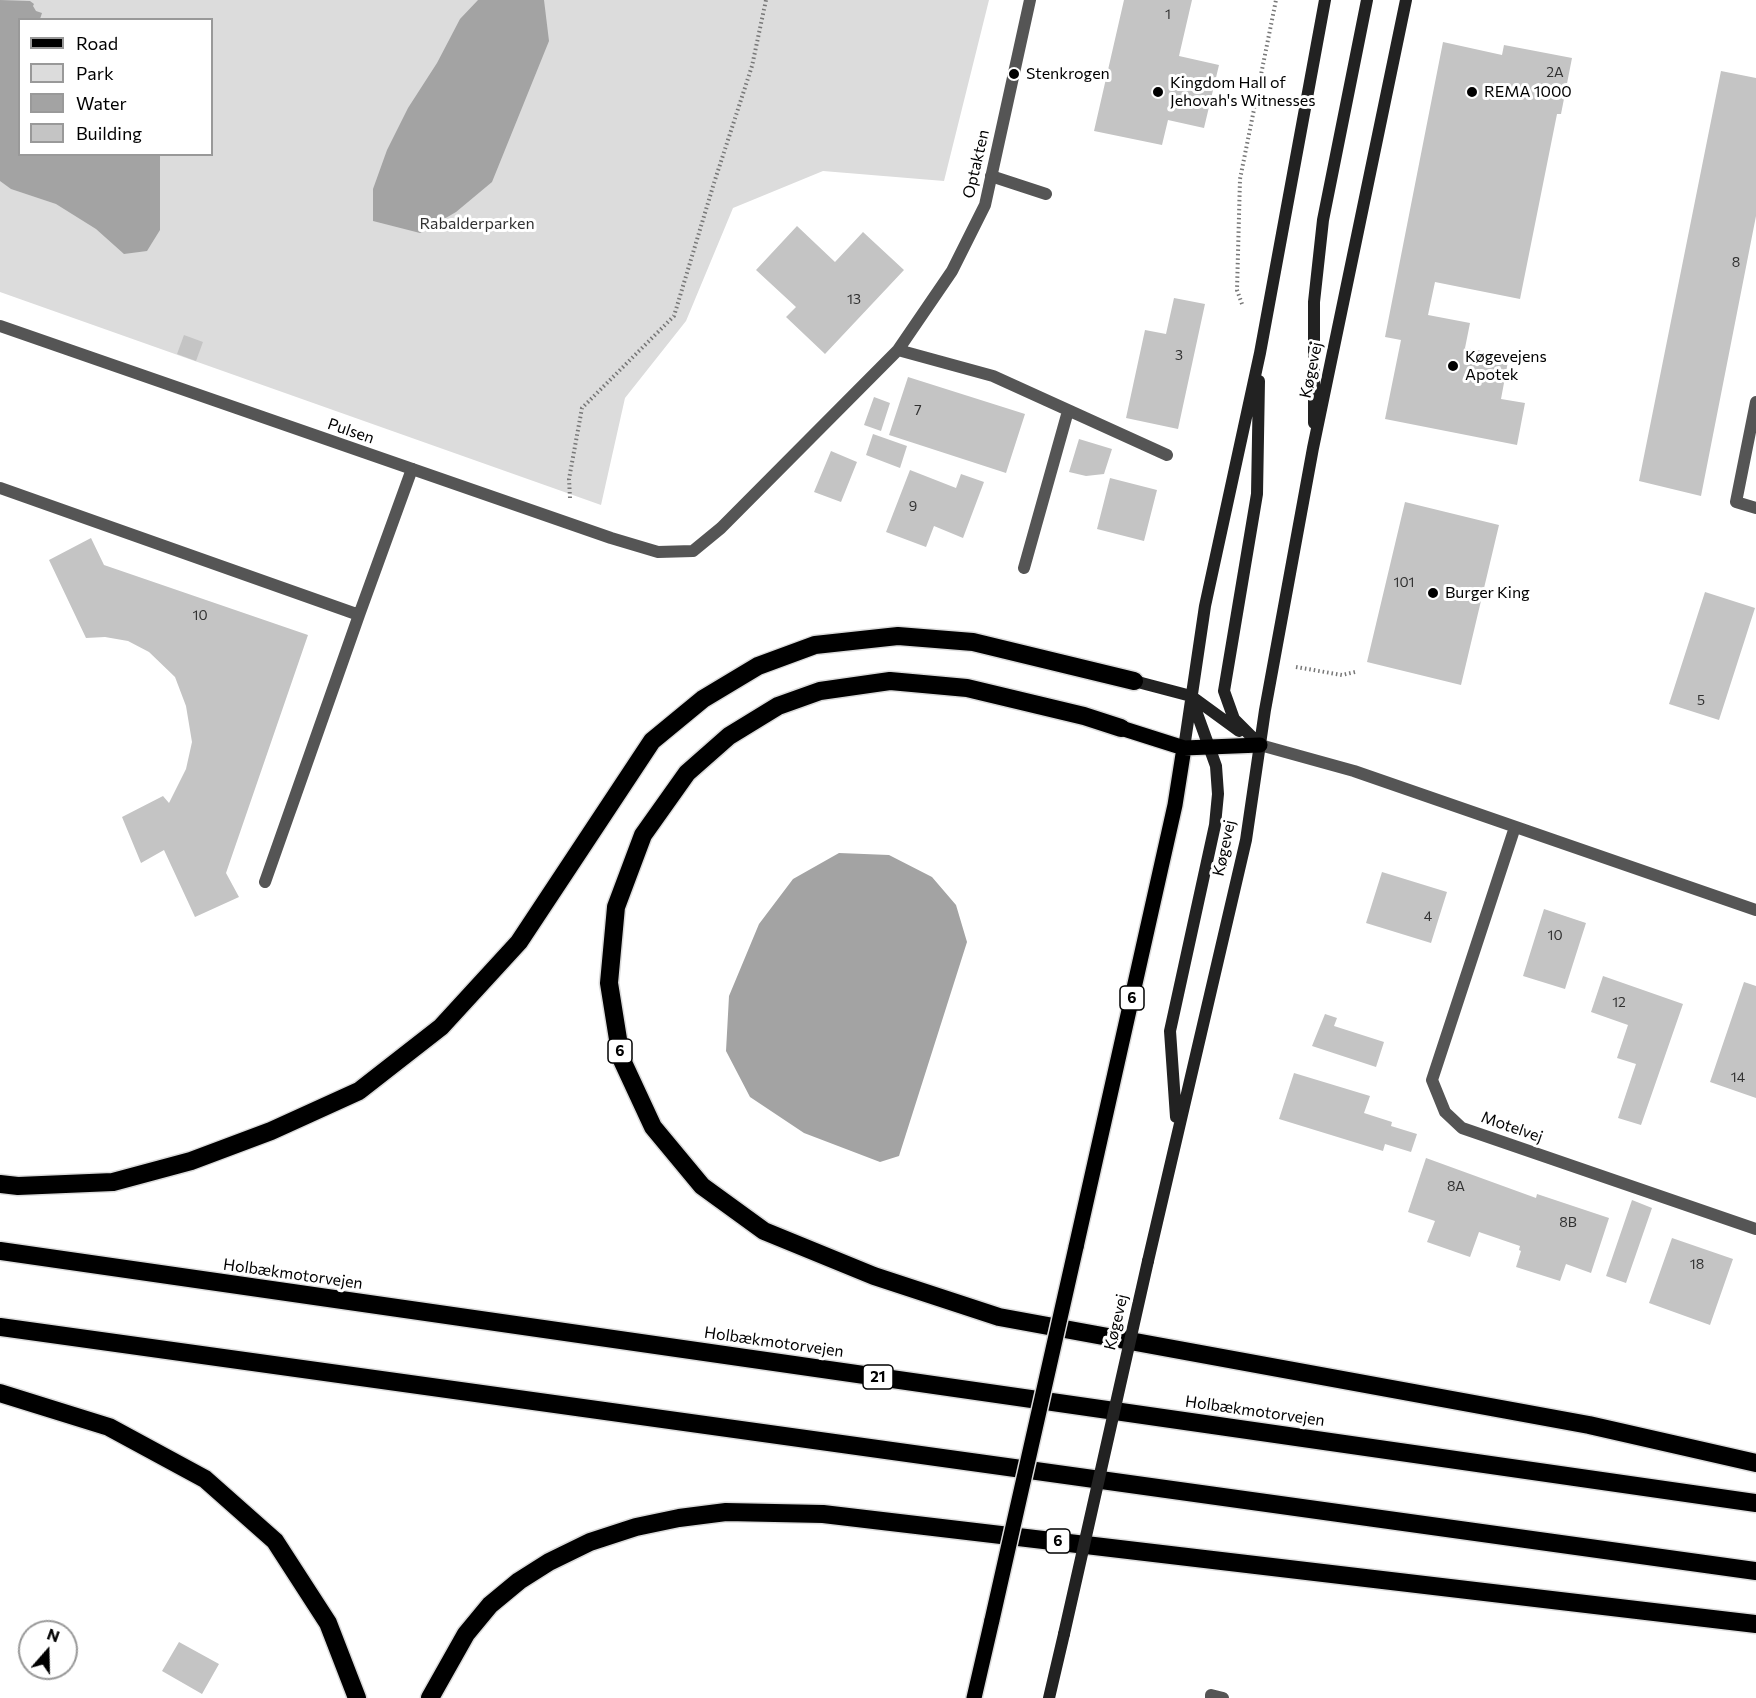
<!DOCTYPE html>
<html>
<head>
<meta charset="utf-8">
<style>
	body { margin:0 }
	#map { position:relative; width:1756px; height:1698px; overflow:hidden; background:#fff; font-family:Commissioner,sans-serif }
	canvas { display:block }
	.legend { position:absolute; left:18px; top:18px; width:195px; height:138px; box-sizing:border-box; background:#fff; border:2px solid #999; margin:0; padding:8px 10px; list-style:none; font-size:18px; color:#000 }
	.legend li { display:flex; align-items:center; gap:12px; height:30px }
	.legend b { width:30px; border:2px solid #999 }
	.north { position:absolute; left:18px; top:1620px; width:60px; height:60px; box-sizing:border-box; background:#fff; border:2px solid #999; border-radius:50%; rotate:20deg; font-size:16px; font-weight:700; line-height:24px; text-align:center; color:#000 }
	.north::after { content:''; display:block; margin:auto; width:21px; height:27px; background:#000; clip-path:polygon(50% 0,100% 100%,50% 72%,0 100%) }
</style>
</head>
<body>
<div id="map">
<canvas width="1756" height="1698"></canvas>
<ul class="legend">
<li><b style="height:8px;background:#000"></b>Road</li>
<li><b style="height:16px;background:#dcdcdc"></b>Park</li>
<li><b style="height:16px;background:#a3a3a3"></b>Water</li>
<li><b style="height:16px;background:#c4c4c4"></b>Building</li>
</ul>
<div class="north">N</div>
</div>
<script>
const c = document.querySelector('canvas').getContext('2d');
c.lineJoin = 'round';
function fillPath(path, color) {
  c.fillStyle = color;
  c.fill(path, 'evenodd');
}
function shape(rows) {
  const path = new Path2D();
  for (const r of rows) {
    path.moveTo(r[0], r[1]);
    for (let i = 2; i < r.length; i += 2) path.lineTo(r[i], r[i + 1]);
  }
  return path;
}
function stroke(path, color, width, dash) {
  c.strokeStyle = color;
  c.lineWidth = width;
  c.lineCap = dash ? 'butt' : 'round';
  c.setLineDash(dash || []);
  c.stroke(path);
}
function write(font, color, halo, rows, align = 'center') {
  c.font = font + ' Commissioner,sans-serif';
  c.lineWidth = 6;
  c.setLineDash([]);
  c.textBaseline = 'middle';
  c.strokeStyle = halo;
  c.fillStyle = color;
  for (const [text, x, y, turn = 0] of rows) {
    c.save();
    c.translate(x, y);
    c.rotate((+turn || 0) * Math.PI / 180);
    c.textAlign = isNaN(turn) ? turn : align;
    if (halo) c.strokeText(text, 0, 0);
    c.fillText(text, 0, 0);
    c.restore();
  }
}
fillPath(shape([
	[0,0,989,0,944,181,823,171,733,208,686,321,625,398,601,505,0,292],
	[20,20,212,20,212,154,20,154]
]), '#dcdcdc');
fillPath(shape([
	[0,0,30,1,34,4,33,6,36,11,42,13,40,19,20,20,20,154,160,155,160,230,147,251,124,254,96,229,56,204,11,189,0,181],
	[478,0,544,0,549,41,492,182,456,212,420,233,373,221,373,189,387,150,408,108,437,63,460,19],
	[839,853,889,855,932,877,956,905,967,942,899,1156,880,1162,804,1133,750,1097,726,1051,729,996,759,924,793,879]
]), '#a3a3a3');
fillPath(shape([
	[1124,0,1192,0,1179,56,1219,65,1204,128,1168,120,1162,145,1094,131],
	[1443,42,1502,55,1504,45,1572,58,1561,114,1557,114,1520,299,1435,282,1428,315,1470,323,1465,348,1509,356,1501,399,1525,403,1517,445,1385,419,1401,340,1385,337],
	[1721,71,1756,78,1756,216,1701,496,1639,481],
	[797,226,835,262,863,232,904,270,825,354,786,317,796,307,756,270],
	[1174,298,1205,304,1178,429,1126,418,1145,330,1166,334],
	[184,335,203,342,196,361,177,354],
	[908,377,1025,414,1006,473,889,435],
	[874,397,890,403,881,431,864,425],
	[873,434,907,446,900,468,866,455],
	[1079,439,1112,449,1104,474,1086,476,1069,472],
	[831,451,857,462,841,502,814,492],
	[910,470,956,488,961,474,984,482,963,538,934,526,926,547,886,532],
	[1110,478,1157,490,1144,541,1097,529],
	[1405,502,1499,525,1461,685,1367,662],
	[91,538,104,565,308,635,226,873,239,897,195,917,164,850,141,863,122,817,163,796,169,803,186,769,192,742,186,706,175,677,149,652,128,641,105,637,86,638,49,560],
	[1705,592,1755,608,1719,720,1669,704],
	[1382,872,1447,892,1431,943,1366,923],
	[1544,909,1586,923,1565,989,1523,976],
	[1603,976,1683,1004,1641,1125,1618,1118,1636,1064,1617,1058,1628,1025,1591,1012],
	[1744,982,1756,986,1756,1098,1710,1082],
	[1325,1014,1337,1018,1334,1026,1384,1042,1376,1067,1312,1046],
	[1294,1073,1370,1096,1364,1113,1392,1122,1391,1126,1417,1134,1411,1152,1385,1144,1383,1151,1279,1119],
	[1426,1158,1536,1198,1537,1194,1609,1218,1591,1273,1566,1264,1560,1281,1516,1267,1521,1251,1519,1250,1520,1246,1479,1232,1470,1257,1427,1242,1435,1221,1408,1212],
	[1632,1200,1652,1208,1626,1283,1606,1276],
	[1672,1238,1733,1259,1710,1325,1649,1303],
	[179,1642,219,1664,202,1694,162,1671]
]), '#c4c4c4');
const primary = shape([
	[1121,728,1184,748,1260,745],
	[1076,1247,1175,805,1184,748],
	[974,1698,992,1620]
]);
const highway = shape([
	[1121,728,1084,716,967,688,890,681,820,691,778,706,729,736,687,773,643,835,616,907,609,983,621,1058,653,1127,702,1186,764,1231,874,1276,999,1317,1589,1425,1756,1463],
	[0,1184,18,1186,113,1182,191,1161,271,1131,359,1091,441,1027,519,942,652,741,703,699,758,666,815,645,898,636,973,642,1134,681],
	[0,1251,1756,1503],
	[0,1327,1756,1571],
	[0,1393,109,1427,205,1479,275,1541,328,1623,357,1698],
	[430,1698,466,1634,490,1605,519,1581,549,1562,590,1542,636,1527,679,1518,726,1512,823,1514,1756,1624]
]);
stroke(primary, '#dbdbdb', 18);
stroke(highway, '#dbdbdb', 21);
stroke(shape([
	[1242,304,1237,290,1240,179,1276,0],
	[570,498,569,479,582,408,674,316,714,183,752,66,766,0],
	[1296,667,1342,675,1355,672]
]), '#777', 4, [1.5, 3]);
stroke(shape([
	[991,176,1046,194],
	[1756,402,1736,502,1756,508],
	[0,488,359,615,265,882],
	[359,615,412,469],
	[1211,1698,1211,1695,1223,1698]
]), '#555', 12);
stroke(shape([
	[0,326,611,538,658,552,693,551,721,528,898,350,952,271,985,205,1030,0],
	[898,350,993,376,1167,455],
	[1024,568,1068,411],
	[1260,745,1354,771,1756,910],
	[1515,827,1432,1080,1445,1112,1462,1128,1756,1229]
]), '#555', 12);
stroke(shape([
	[1259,381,1257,494,1224,691,1234,719,1260,745],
	[1314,423,1314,302,1323,220,1367,0],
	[1134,681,1191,696,1239,731],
	[1184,748,1205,606,1260,353,1325,0],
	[1176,1117,1170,1031,1215,825,1218,794,1216,766,1191,697],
	[1148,1261,1246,840,1265,710,1313,448,1406,0],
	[1049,1698,1064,1634]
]), '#222', 12);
stroke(primary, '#000', 15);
stroke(highway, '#000', 18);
const primaryBridge = shape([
	[992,1620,1076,1247]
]);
stroke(primaryBridge, '#dbdbdb', 18, []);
stroke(shape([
	[1064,1634,1148,1261]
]), '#222', 12);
stroke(primaryBridge, '#000', 15);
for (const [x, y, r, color] of [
	[1014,74,6,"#000"],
	[1158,92,6,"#000"],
	[1472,92,6,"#000"],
	[1453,366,6,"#000"],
	[1433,593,6,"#000"]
]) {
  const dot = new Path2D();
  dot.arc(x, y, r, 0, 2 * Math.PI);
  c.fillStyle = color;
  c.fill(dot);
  stroke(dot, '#fff', 2);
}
write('14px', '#313131', null, [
	["1",1168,14],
	["2A",1555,72],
	["8",1736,262],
	["13",854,299],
	["3",1179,355],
	["7",918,410],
	["9",913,506],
	["101",1404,582],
	["10",200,615],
	["5",1701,700],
	["4",1428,916],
	["10",1555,935],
	["12",1619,1002],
	["14",1738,1077],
	["8A",1456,1186],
	["8B",1568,1222],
	["18",1697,1264]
]);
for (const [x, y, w] of [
	[1132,998,24],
	[620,1051,24],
	[878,1377,30],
	[1058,1541,24]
]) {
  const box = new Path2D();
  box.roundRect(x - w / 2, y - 12, w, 24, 4.5);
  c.fillStyle = '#fff';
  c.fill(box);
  stroke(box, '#000', 1.5);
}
write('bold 15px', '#000', null, [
	["6",1132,998],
	["6",620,1051],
	["21",878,1377],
	["6",1058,1541]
]);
write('16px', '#000', '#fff', [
	["Stenkrogen",1026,74],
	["Kingdom Hall of",1170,83],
	["Jehovah's Witnesses",1170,101],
	["REMA 1000",1484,92],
	["Køgevejens",1465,357],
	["Apotek",1465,375],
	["Burger King",1445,593]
], 'left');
write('16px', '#000', '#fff', [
	["Optakten",976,164,-77],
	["Køgevej",1311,370,-78],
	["Pulsen",351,431,19],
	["Køgevej",1224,848,-78],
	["Motelvej",1512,1127,19],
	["Holbækmotorvejen",293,1274,8],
	["Køgevej",1116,1322,-77],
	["Holbækmotorvejen",774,1342,8],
	["Holbækmotorvejen",1255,1411,8]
]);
write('16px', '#333', '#fff', [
	["Rabalderparken",477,224]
]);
</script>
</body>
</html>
